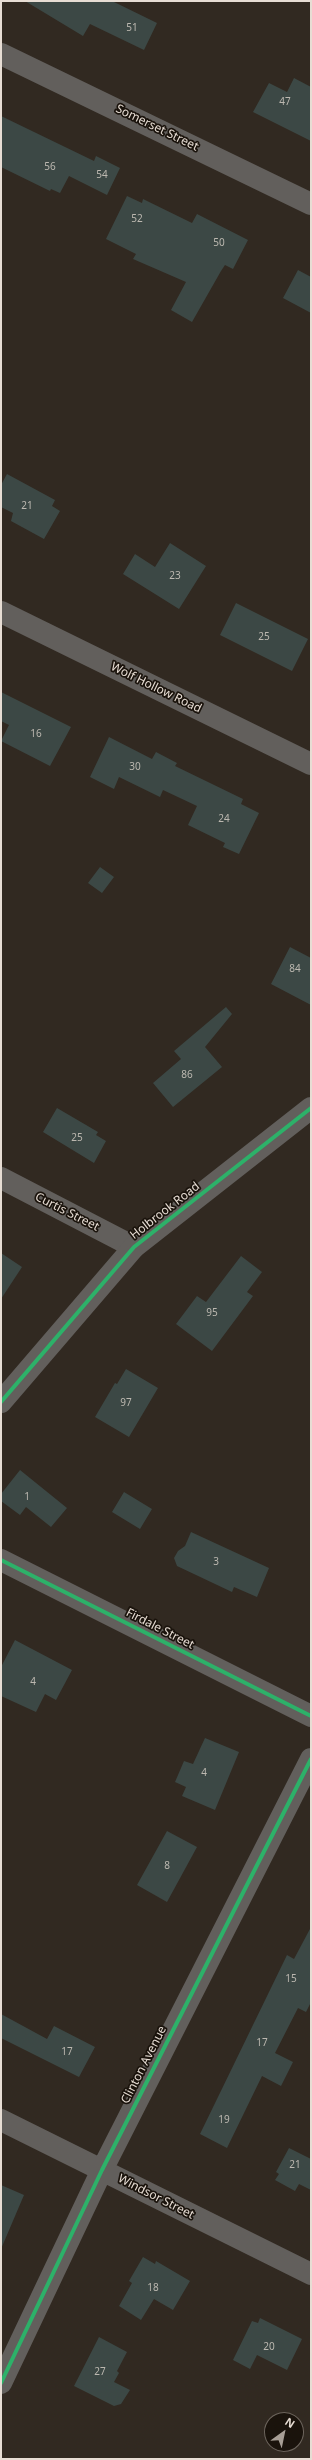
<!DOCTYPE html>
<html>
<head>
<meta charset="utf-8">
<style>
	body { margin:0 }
	#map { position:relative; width:312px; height:2460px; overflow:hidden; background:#312921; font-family:"Noto Sans",sans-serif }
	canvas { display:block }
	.frame { position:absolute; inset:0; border:2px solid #e7ddd4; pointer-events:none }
	.north { position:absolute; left:264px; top:2412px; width:40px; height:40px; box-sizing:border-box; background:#1a130c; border:1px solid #6c645c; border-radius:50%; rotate:33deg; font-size:11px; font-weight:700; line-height:16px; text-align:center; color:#e7ddd4 }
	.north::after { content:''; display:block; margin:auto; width:14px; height:18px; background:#a79e95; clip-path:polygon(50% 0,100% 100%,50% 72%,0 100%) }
</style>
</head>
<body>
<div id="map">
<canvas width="312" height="2460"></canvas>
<div class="frame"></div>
<div class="north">N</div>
</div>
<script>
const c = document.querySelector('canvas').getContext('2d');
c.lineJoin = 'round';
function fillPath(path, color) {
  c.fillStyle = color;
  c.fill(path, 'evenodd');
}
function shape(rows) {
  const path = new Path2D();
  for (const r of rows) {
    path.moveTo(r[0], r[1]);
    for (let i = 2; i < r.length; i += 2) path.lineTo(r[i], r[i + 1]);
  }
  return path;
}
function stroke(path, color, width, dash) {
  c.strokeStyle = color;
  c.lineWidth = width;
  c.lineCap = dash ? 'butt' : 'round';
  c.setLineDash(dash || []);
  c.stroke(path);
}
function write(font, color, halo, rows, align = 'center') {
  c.font = font + ' "Noto Sans",sans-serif';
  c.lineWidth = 3.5;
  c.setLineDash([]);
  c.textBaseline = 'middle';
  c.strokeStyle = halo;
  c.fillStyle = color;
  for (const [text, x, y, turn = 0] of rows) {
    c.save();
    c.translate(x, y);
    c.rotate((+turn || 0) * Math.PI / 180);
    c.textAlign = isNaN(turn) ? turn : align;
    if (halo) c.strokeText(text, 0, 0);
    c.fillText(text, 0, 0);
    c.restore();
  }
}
fillPath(shape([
	[25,1,112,1,157,23,144,50,90,24,83,36],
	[294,78,311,87,311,141,253,112,269,83,287,92],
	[1,116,94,161,96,156,120,168,107,195,69,176,60,193,51,189,50,191,1,167],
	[127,196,142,203,143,199,192,223,197,214,248,240,233,269,225,265,221,271,192,322,171,310,186,282,133,259,136,254,106,239],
	[298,270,311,277,311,313,283,298],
	[7,474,55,500,52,506,60,511,44,539,11,521,13,513,1,507,1,485],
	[170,543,206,566,179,609,123,574,135,554,155,567],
	[236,603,308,639,292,671,220,635],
	[1,692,71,727,50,766,1,741,9,725,1,721],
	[109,737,152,759,156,752,177,763,175,766,243,799,241,804,259,813,239,854,223,847,225,843,188,825,197,806,163,790,160,797,119,777,114,789,90,777],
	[100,867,114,877,102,893,88,883],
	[290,947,311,958,311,1005,271,984],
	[226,1007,232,1014,205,1047,222,1067,173,1107,153,1083,181,1059,174,1051],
	[57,1108,98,1132,96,1135,106,1141,94,1163,43,1132],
	[1,1253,22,1267,1,1299],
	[241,1256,262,1272,247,1292,253,1296,212,1351,176,1324,197,1296,206,1302],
	[126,1369,158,1388,129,1437,95,1417,115,1383,117,1384],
	[20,1470,67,1508,51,1527,26,1507,20,1515,1,1501,1,1494],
	[124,1492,152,1509,140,1529,112,1512],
	[191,1532,269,1568,257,1597,234,1587,232,1592,177,1566,174,1558,178,1551,185,1546],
	[15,1640,72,1670,56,1700,45,1694,36,1712,1,1696,1,1667],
	[205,1738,239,1752,215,1810,182,1796,186,1787,175,1782,184,1761,193,1764],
	[167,1831,197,1847,167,1902,137,1885],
	[311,1927,311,2002,306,2012,298,2008,275,2053,293,2062,281,2086,262,2076,227,2148,200,2134,287,1955,294,1959],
	[1,2014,47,2039,54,2026,95,2047,79,2077,1,2038],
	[289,2148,311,2159,311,2190,299,2184,295,2191,275,2180,279,2174,276,2172],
	[1,2185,24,2195,1,2249],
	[143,2257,155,2264,156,2261,190,2281,173,2310,154,2299,141,2320,119,2306,132,2283,129,2281],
	[260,2318,302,2339,287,2370,257,2355,250,2369,233,2360,252,2321,258,2323],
	[99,2337,127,2352,117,2371,119,2373,114,2382,130,2390,121,2404,114,2406,74,2386]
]), '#3c4845');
stroke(shape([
	[1,54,311,204],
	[1,612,311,764],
	[1,1178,134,1247],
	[1,1560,311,1716],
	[1,2120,311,2274],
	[1,2383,102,2170,311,1759]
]), '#625f5c', 22);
stroke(shape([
	[1,1402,134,1247,311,1108]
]), '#625f5c', 22);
stroke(shape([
	[1,1402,134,1247,311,1108],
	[1,1560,311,1716],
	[1,2383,102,2170,311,1759]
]), '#2db169', 4);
write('10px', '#bcb8b0', null, [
	["51",132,28],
	["47",285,102],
	["56",50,167],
	["54",102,175],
	["52",137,219],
	["50",219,243],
	["21",27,506],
	["23",175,576],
	["25",264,637],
	["16",36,734],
	["30",135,767],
	["24",224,819],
	["84",295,969],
	["86",187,1075],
	["25",77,1138],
	["95",212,1313],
	["97",126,1403],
	["1",27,1497],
	["3",216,1562],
	["4",33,1682],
	["4",204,1773],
	["8",167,1866],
	["15",291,1979],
	["17",262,2043],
	["17",67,2052],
	["19",224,2120],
	["21",295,2165],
	["18",153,2288],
	["20",269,2347],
	["27",100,2372]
]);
write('12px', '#e7ddd4', '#1a130c', [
	["Somerset Street",157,128,26],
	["Wolf Hollow Road",156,688,26],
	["Holbrook Road",165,1211,-38],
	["Curtis Street",67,1212,27],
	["Firdale Street",160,1629,27],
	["Clinton Avenue",144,2065,-63],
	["Windsor Street",156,2197,27]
]);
</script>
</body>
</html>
